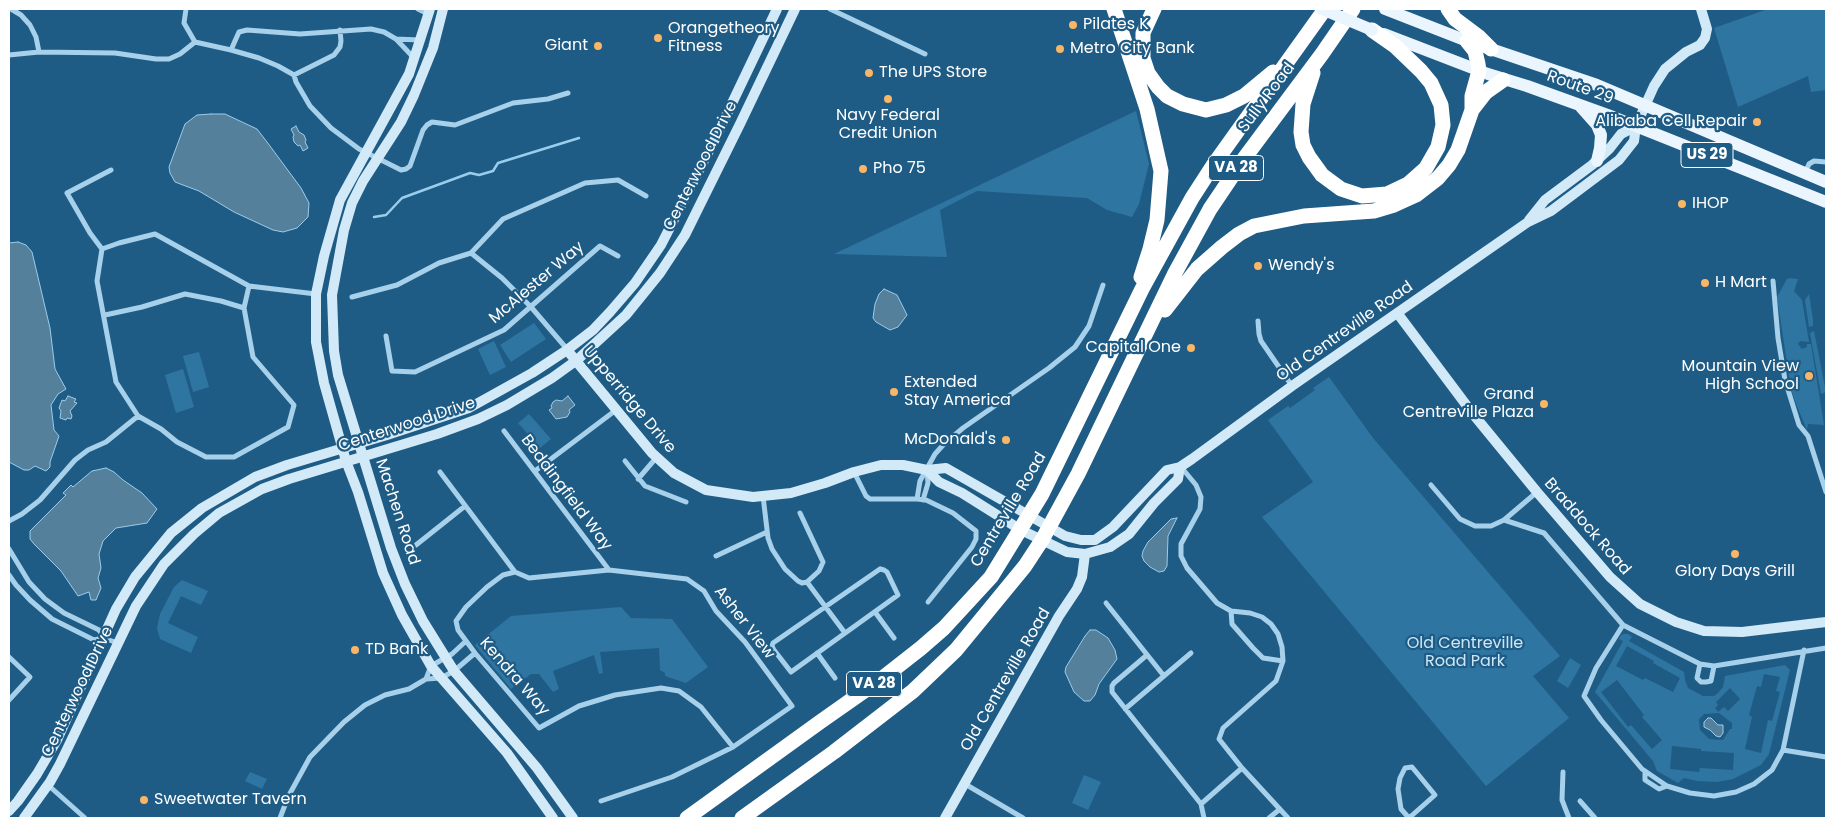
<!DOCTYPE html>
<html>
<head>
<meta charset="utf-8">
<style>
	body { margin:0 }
	#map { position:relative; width:1835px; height:827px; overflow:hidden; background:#1f5c85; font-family:Poppins,sans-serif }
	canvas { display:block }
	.frame { position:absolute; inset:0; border:10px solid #fff; pointer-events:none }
</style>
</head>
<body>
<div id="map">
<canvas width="1835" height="827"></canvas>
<div class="frame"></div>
</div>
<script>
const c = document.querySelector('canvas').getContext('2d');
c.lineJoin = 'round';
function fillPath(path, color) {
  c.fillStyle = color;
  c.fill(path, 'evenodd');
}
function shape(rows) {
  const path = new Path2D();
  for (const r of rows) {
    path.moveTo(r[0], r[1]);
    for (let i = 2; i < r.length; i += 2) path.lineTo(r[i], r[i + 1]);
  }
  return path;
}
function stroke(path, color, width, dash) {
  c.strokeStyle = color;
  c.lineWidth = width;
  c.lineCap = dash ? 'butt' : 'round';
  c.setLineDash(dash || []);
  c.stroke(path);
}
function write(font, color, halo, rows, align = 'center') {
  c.font = font + ' Poppins,sans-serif';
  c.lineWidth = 4.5;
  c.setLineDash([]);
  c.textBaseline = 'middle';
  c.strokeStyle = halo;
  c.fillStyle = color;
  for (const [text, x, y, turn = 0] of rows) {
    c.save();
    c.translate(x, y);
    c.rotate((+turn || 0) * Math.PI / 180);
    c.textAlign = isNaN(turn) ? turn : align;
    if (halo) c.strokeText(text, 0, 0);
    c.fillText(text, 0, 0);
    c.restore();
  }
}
fillPath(shape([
	[1768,9,1826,9,1826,90,1811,92,1808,76,1738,107,1714,28],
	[1136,111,1149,164,1139,204,1132,217,1107,210,1087,198,977,191,940,210,947,257,834,254],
	[1790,278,1798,279,1794,291,1802,300,1809,342,1800,341,1798,344,1802,349,1807,347,1807,344,1811,344,1824,425,1808,424,1807,430,1796,404,1791,389,1777,297,1787,279],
	[1809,294,1813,320,1813,326,1809,327,1805,300],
	[534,323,546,339,511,362,500,345],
	[1814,331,1826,392,1821,394,1810,333],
	[494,341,506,367,490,375,478,349],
	[199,352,209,387,193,392,183,356],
	[183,369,194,407,176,413,165,375],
	[1329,377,1373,438,1560,656,1533,676,1569,718,1486,786,1262,517,1313,482,1268,420,1288,406,1290,408,1315,390,1313,388],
	[529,414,551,439,540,448,518,423],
	[182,580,208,591,201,605,181,596,168,623,198,637,191,653,160,639,157,628,160,614,174,587],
	[621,607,631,618,672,619,708,667,686,683,665,676,665,673,660,670,659,648,600,652,603,673,599,674,594,655,553,671,559,689,553,692,539,674,531,674,511,689,475,645,511,616],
	[1624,634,1628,634,1632,637,1629,641,1684,672,1685,680,1688,688,1703,696,1714,696,1718,693,1723,687,1725,676,1785,665,1790,670,1769,754,1761,765,1733,779,1717,782,1697,781,1684,778,1678,783,1657,771,1653,761,1595,692,1623,641,1619,639,1621,635],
	[1627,646,1654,661,1653,663,1680,678,1673,692,1645,678,1643,680,1616,666],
	[1764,674,1780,677,1776,691,1780,692,1772,721,1768,720,1761,753,1745,749,1752,717,1749,715,1757,686,1761,687],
	[1617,680,1644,715,1642,717,1662,740,1652,749,1631,725,1628,727,1601,692],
	[1730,688,1740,699,1728,711,1724,707,1718,712,1715,708,1718,705,1716,702],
	[1719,713,1732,723,1732,729,1730,729,1723,740,1709,739,1700,730,1699,719,1704,714],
	[1672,746,1701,749,1701,751,1734,753,1733,770,1700,768,1699,772,1670,769],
	[1570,658,1581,665,1568,688,1557,681],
	[250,772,267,779,262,789,245,781],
	[1084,775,1101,782,1088,810,1072,803]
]), '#2f75a2');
const water = shape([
	[211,114,225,114,242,122,257,129,267,142,301,188,309,203,308,217,297,228,283,232,273,230,234,212,199,191,175,182,170,173,169,167,185,124,197,115,211,114],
	[296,126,299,132,304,135,306,140,305,142,308,148,303,151,300,145,298,146,294,142,293,137,294,135,291,129,296,126],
	[18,242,26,245,32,252,50,328,55,369,66,389,58,394,51,405,54,430,59,436,50,462,50,467,46,471,35,466,29,470,24,470,9,462,9,243,18,242],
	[884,289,897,295,907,315,898,327,890,330,876,322,873,318,875,304,879,294,884,289],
	[68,396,76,399,74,402,77,403,70,411,72,416,71,419,67,418,66,420,60,418,61,411,59,408,62,400,65,401,68,396],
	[568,396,575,405,569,410,570,412,567,417,556,419,549,410,552,408,551,406,553,402,556,400,562,401,568,396],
	[106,468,114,472,123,480,142,493,157,509,147,523,116,528,103,541,99,554,101,568,98,578,101,588,96,600,91,600,89,592,78,596,61,571,34,544,30,539,30,531,66,495,63,493,71,485,73,487,92,471,106,468],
	[1177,518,1168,536,1167,566,1164,571,1159,572,1150,567,1144,561,1142,556,1143,551,1148,542,1171,519,1177,518],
	[1090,630,1096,630,1108,638,1115,650,1117,659,1099,684,1095,695,1090,701,1084,701,1074,692,1065,672,1066,667,1085,636,1090,630],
	[1708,718,1711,718,1718,725,1723,725,1723,733,1720,737,1716,736,1710,730,1704,727,1704,722,1708,718]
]);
fillPath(water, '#54809c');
stroke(water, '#9acdec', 1);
stroke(shape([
	[374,217,386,215,402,198,470,173,479,175,493,171,498,163,579,138]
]), '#9acdec', 2.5);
stroke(shape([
	[11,9,21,15,30,25,36,37,39,52],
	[186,9,184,23,195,42],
	[418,9,428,14],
	[830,9,925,54],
	[396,39,414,58],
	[231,50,239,32,247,30,300,34,371,29,384,32,396,39,420,40],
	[9,55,39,52,115,53,156,59,169,59,180,54,195,42,231,50,259,58,278,66,294,75,296,82,310,106,331,128,359,149,401,170,406,169,410,166,423,130,427,125,432,122,455,125,513,103,548,99,568,93],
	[294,75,334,55,340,47,341,41,340,30],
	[1805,173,1809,164,1814,161,1826,162],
	[102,249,90,233,67,193,111,170],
	[471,253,503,219,585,183,618,180,646,196],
	[1773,281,1778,338,1785,380,1799,425,1808,436,1826,492],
	[249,286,244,308,253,357,294,405,288,427,234,457,206,457,177,442,161,429,138,416,116,382,97,281,102,249,119,243,155,234,249,286,316,294],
	[352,297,397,285,439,263,471,253,502,278,531,307,567,349],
	[105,315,142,307,185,294,221,301,244,308],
	[1258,321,1259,334,1261,341,1292,386],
	[386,336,392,371,415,372,504,330,600,246,618,256],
	[504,431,609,570],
	[625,461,645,486,686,502],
	[1181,467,1196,485,1201,497,1200,509,1181,544,1181,556,1187,568,1217,603,1231,611,1250,613,1262,617,1271,624,1278,634,1282,647,1283,661,1276,681,1223,728,1219,739,1242,768,1288,818],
	[535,471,616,410],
	[440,472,515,572,529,578,609,570,687,579,704,591,716,611,745,642,792,706,733,747,672,777,601,801],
	[854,472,866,496,870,499,917,499,926,500,953,513,976,531,976,539,972,547,928,602],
	[638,479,656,458],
	[1431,485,1460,519,1475,526,1491,526,1504,520],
	[1537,492,1504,520,1544,533,1623,625,1700,664,1714,666,1826,648],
	[763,496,768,538,772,549,785,569,798,581,802,583,807,582,819,571,823,562,800,513],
	[917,499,920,481,935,454,944,444,963,428,1049,368,1075,347,1089,326,1103,285],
	[923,500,928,483,927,471],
	[9,521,22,514,40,500,75,460,88,450,106,442,138,416],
	[416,545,465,506],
	[9,549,29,582,45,599,64,613,99,630,103,637],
	[716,556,767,532],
	[880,569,884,570,887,572,898,595,791,672,774,650,772,646,773,643,880,569],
	[515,572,503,575,487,587,466,607,456,621,458,630,475,653,539,728,579,706,615,695,661,688,679,691,701,707,733,747],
	[9,575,16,585,30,600,52,619,94,640,103,638,118,643],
	[807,582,845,633],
	[1106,603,1164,676],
	[1231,611,1232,624,1253,648,1263,658,1283,661],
	[875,612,894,638],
	[1623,625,1596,668,1584,696,1601,720,1642,769,1667,786,1690,793,1714,796,1736,792,1754,784,1772,770,1783,750,1804,650],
	[817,653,835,678],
	[1147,655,1114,683,1112,686,1112,692,1201,804,1204,818],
	[9,657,30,677,9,700],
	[1700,664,1697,678,1701,682,1706,682,1711,681,1714,666],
	[426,679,431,666,452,654,466,641],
	[1125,709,1191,653],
	[1783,750,1826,757],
	[1645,771,1645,780,1659,789,1667,786],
	[1563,772,1562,800,1569,818],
	[965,784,1023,818],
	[48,785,85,818],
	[1580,801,1595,818],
	[1201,804,1242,768],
	[280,818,288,797,310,757,344,722,365,705,385,695,409,689,426,679,441,678,454,671,475,653],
	[1269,818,1280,809],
	[1409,818,1435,795,1412,767,1405,768,1400,778,1398,789,1401,809,1409,818]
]), '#a7d0ea', 5);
stroke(shape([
	[430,9,409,74,340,200,324,256,316,294,316,342,324,383,346,461,358,492,383,573,402,615,431,666,507,753,553,818],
	[443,9,433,48,414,95,401,122,363,181,352,203,344,230,332,295,334,351,338,375,391,548,405,584,423,621,454,671,537,768,573,818],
	[1529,220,1545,200,1592,165,1610,148,1621,134,1636,126],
	[1398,314,1473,414,1537,492,1610,577,1640,604,1676,622,1704,631,1742,632,1826,622],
	[567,350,652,453,674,473,706,490,753,497,791,493,825,483,854,472,881,465,903,465,927,470,946,468,1065,536,1081,540,1095,540,1113,527,1167,470,1180,467,1192,459,1292,386,1528,222,1551,211,1619,160,1634,141,1636,126,1654,86,1665,69,1686,52,1700,45,1705,38,1707,29,1701,9],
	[927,470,939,482,962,493,1021,530,1067,552,1085,554,1110,547,1129,534,1154,503,1178,479,1180,467],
	[9,811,18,801,37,774,57,740,116,609,135,577,171,533,202,508,255,477,287,465,387,435,469,408,532,373,567,350,593,330,610,312,635,283,661,245,714,141,777,9],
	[24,818,50,782,60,764,136,606,164,564,194,534,219,513,262,489,289,479,437,434,478,419,507,405,552,378,577,360,626,315,660,273,685,235,740,124,795,9],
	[945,818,1059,616,1077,589,1082,577,1085,554]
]), '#d2e9f8', 10);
stroke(shape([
	[1385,9,1467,41,1597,85,1826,182],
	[1384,34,1488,74,1527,86,1613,117,1826,202],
	[1581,107,1597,125,1601,135,1600,148,1597,161]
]), '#ebf5fe', 12);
stroke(shape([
	[1114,9,1147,109,1161,171,1157,220,1150,249,1141,277],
	[1154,9,1143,33,1143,58,1148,73,1158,87,1167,96,1183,104,1206,110,1226,105,1244,96,1273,72],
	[1448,9,1455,19,1479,37,1491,49],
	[1467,41,1475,51,1478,64,1479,71,1472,96,1472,110],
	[1313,73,1303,104,1301,132,1303,145,1309,157,1322,175,1341,189,1362,196,1387,194,1408,184,1426,168,1438,147,1443,125,1441,105,1431,83,1421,71,1395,46,1372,30],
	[1165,310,1197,269,1222,247,1239,234,1254,226,1304,216,1374,211,1394,205,1416,195,1438,178,1449,165,1458,150,1472,110,1486,92,1503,80],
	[687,818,820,722,884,677,921,648,944,628,991,577,1042,494,1142,289,1192,198,1214,164,1325,9],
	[742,818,834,752,913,691,956,650,1025,566,1042,540,1078,474,1175,273,1210,209,1243,160,1322,54,1353,9]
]), '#fff', 15);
stroke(shape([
	[1322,9,1372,30]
]), '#ebf5fe', 12);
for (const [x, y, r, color] of [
	[1073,25,5,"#f8b666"],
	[658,38,5,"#f8b666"],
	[598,46,5,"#f8b666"],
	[1060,49,5,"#f8b666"],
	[869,73,5,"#f8b666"],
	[888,99,5,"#f8b666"],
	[1757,122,5,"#f8b666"],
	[863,169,5,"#f8b666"],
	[1682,204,5,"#f8b666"],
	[1258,266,5,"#f8b666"],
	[1705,283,5,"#f8b666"],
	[1191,348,5,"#f8b666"],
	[1809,376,5,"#f8b666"],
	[894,392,5,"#f8b666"],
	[1544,404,5,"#f8b666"],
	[1006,440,5,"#f8b666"],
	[1735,554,5,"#f8b666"],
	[355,650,5,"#f8b666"],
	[144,800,5,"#f8b666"]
]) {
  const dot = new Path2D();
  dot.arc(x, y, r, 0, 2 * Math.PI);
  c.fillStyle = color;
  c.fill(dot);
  stroke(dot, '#1f5c85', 2);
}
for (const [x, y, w] of [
	[1707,155,52],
	[1236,168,55],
	[874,684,55]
]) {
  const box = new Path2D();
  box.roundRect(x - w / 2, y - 12.5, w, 25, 4);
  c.fillStyle = '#1f5c85';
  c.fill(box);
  stroke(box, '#fff', 1);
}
write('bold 15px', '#fff', null, [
	["US 29",1707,155],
	["VA 28",1236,168],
	["VA 28",874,684]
]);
write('16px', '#fff', '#1f5c85', [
	["Pilates K",1083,25],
	["Orangetheory",668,29],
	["Fitness",668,47],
	["Giant",588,46,"right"],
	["Metro City Bank",1070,49],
	["The UPS Store",879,73],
	["Navy Federal",888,116,"center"],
	["Credit Union",888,134,"center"],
	["Alibaba Cell Repair",1747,122,"right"],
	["Pho 75",873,169],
	["IHOP",1692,204],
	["Wendy's",1268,266],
	["H Mart",1715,283],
	["Capital One",1181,348,"right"],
	["Mountain View",1799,367,"right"],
	["High School",1799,385,"right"],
	["Extended",904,383],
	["Stay America",904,401],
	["Grand",1534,395,"right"],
	["Centreville Plaza",1534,413,"right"],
	["McDonald's",996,440,"right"],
	["Glory Days Grill",1735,572,"center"],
	["TD Bank",365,650],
	["Sweetwater Tavern",154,800]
], 'left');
write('16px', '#fff', '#1f5c85', [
	["Route 29",1580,88,20],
	["Sully Road",1267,98,-53],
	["Centerwood Drive",701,166,-63],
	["McAlester Way",537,283,-40],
	["Old Centreville Road",1345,332,-35],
	["Upperridge Drive",629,400,50],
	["Centerwood Drive",407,425,-18],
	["Beddingfield Way",566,493,53],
	["Centreville Road",1009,510,-59],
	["Machen Road",397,512,72],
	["Braddock Road",1587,527,49],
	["Asher View",744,623,52],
	["Kendra Way",514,677,49],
	["Old Centreville Road",1006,680,-60],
	["Centerwood Drive",78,692,-64]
]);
write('16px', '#cbe7f7', '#1f5c85', [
	["Old Centreville",1465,644],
	["Road Park",1465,662]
]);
</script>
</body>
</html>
